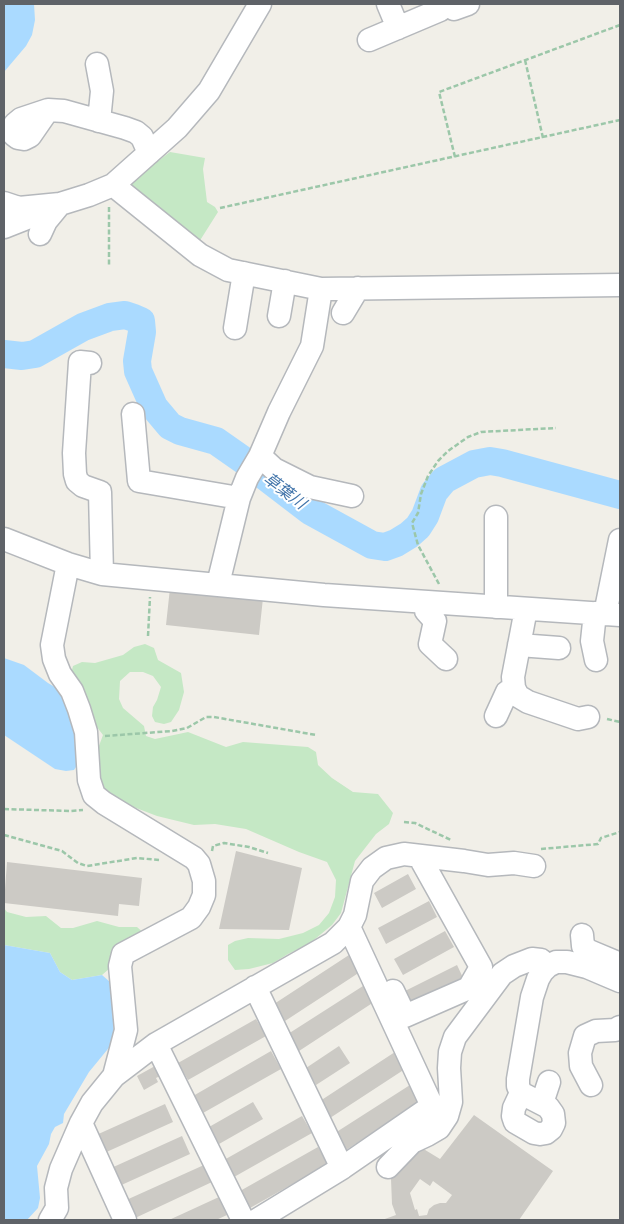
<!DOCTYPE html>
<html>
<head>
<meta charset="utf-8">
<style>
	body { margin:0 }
	#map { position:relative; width:624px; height:1224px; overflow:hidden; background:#f1efe8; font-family:"Roboto Condensed",sans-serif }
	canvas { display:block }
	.frame { position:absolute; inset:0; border:5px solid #5f6368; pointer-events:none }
</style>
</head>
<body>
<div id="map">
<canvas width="624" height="1224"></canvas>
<div class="frame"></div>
</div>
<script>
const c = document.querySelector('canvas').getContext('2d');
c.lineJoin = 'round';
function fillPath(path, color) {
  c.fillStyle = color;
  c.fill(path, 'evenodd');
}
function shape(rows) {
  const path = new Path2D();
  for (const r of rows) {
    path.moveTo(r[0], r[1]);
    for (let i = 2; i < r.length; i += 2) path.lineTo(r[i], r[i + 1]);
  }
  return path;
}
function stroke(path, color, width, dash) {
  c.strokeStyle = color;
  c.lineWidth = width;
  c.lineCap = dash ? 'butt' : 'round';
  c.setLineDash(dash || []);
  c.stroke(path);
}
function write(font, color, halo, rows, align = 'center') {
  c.font = font + ' "Roboto Condensed","Noto Sans JP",sans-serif';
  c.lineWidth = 4;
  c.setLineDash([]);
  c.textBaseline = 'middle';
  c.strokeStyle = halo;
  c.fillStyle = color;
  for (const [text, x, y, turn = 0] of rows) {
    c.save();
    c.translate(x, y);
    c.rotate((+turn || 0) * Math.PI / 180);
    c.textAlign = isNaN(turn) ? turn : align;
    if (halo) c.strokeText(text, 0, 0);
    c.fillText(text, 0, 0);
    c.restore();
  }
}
fillPath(shape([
	[170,152,205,158,203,169,207,202,215,207,218,212,199,242,131,187,131,181],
	[145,644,154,648,158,660,181,673,184,692,179,710,171,722,164,724,155,722,152,716,153,707,157,700,161,687,153,676,143,672,130,672,120,681,119,699,123,708,144,726,146,736,155,739,188,732,226,747,243,742,308,747,316,752,318,765,332,778,353,792,378,794,393,813,389,824,376,834,355,861,341,913,332,925,309,944,288,954,273,963,249,969,235,970,228,960,228,945,235,941,248,938,279,939,303,933,319,925,329,913,335,897,336,880,327,862,299,852,246,829,215,824,194,825,157,816,123,803,107,794,100,783,96,754,103,735,90,718,71,674,73,666,82,662,95,663,123,655,134,647],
	[4,908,7,912,26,917,46,916,61,928,73,928,97,921,119,927,137,927,147,936,102,975,72,980,60,972,50,953,4,945]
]), '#c5e8c5');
fillPath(shape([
	[4,4,34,4,35,20,32,35,26,46,4,72],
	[4,658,24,665,48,683,65,693,71,703,79,754,78,764,74,770,66,771,55,769,4,735],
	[4,945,50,953,60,972,72,980,102,975,110,982,114,1031,112,1044,89,1072,64,1114,63,1123,55,1127,51,1134,49,1144,37,1166,40,1198,38,1208,27,1220,4,1220]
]), '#aadaff');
stroke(shape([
	[4,354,22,356,35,354,83,327,110,317,125,315,134,318,141,321,142,332,137,361,138,371,154,407,170,426,180,431,216,441,246,462,310,511,372,545,385,547,396,543,409,535,418,527,425,516,434,492,444,480,474,464,490,461,502,463,620,495]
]), '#aadaff', 28);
fillPath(shape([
	[170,588,263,598,259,635,166,625],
	[236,851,302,868,289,930,219,929],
	[7,862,142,878,139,906,119,904,118,916,4,903],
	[408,874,416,889,382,908,374,893],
	[429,901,437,917,386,944,378,928],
	[445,931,454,947,403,975,394,959],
	[349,955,360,972,285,1021,274,1004],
	[457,965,465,982,413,1007,405,991],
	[363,986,374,1002,299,1051,288,1034],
	[256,1019,266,1036,188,1080,178,1063],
	[339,1046,350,1063,316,1085,306,1068],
	[271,1051,281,1069,203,1113,193,1096],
	[395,1052,405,1069,330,1118,320,1101],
	[155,1066,160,1076,156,1078,158,1082,144,1090,137,1076],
	[410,1085,421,1101,346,1150,335,1133],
	[253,1102,263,1119,219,1144,209,1127],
	[165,1104,173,1122,102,1154,94,1136],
	[474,1115,553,1171,519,1220,382,1220,396,1215,392,1204,391,1179,417,1145,440,1159],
	[420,1179,430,1186,433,1181,452,1195,446,1203,440,1203,434,1205,429,1209,427,1215,419,1216,417,1209,415,1210,410,1193],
	[302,1116,312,1133,234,1177,224,1160],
	[182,1136,190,1154,117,1187,109,1169],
	[318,1147,328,1164,250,1208,240,1191],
	[204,1165,212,1182,133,1219,124,1201],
	[219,1197,227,1215,216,1220,169,1220]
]), '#cccac5');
const minor = shape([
	[388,4,398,28],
	[452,4,454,9,468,4],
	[369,40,440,10],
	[97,64,102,91,99,121],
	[48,110,30,136,24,139,18,138,14,135,13,130,15,124,21,119,48,110,64,111,125,128,136,132,142,137,149,153],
	[113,185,200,255,228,270,321,289,620,285],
	[4,203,19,208,60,204,89,195,113,185,177,128,209,91,260,4],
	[4,227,42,212],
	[40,234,46,221,60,204],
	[343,313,358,288],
	[279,316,285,281],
	[235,328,244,273],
	[90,363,80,362,74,453,75,474,77,481,83,486,100,492,102,574],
	[133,414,139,481,239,498],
	[260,456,274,469,310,487,352,496],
	[496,517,496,607],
	[4,539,68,564,102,574,324,595,620,615],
	[68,564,52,645,54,659,60,674,72,691,79,709,86,732,89,780,94,795,104,803,194,858,199,864,204,881,204,895,199,907,191,918,123,954,120,966,126,1030,114,1076],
	[218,584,239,498,247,478,260,456,279,412,312,346,321,289],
	[426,603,426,611,435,621,430,644,446,659],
	[526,609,513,677,514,688,518,696,528,702,578,719,588,717],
	[595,613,592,641,596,660],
	[605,614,620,540],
	[519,645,559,648],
	[496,716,507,692,514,688],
	[582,935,583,946,589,951,620,964],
	[255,987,342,1168],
	[393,991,405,1016,469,988,481,967,419,856],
	[156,1044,243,1220],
	[591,1085,581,1066,580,1053,585,1036,596,1031,615,1030,620,1027],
	[521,1093,514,1108,513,1116,515,1122,534,1133,540,1134,546,1133,551,1129,554,1123,553,1114,548,1107,521,1093,518,1086,518,1079,532,997,538,979,542,972,548,966,556,962,567,962,587,967,620,981],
	[542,1103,549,1082],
	[81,1123,125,1220],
	[388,1167,412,1142,427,1135,439,1128,447,1116,451,1102,449,1068,450,1052,455,1037,502,974,514,966,532,959,541,960,548,966],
	[50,1220,57,1208,56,1188,61,1169,81,1123,92,1103,114,1076,156,1044,333,943,349,927,355,915,362,881,372,868,386,858,404,854,464,861,488,865,514,863,534,866],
	[257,1220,342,1168,432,1106,349,927]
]);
stroke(minor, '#b5b8bc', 25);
stroke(shape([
	[525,60,543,138],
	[455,157,439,92,620,25],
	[109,207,109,265],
	[220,208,620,120],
	[439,584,418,545,412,523,418,513,421,494,428,476,438,461,448,451,468,437,481,432,556,428],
	[148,636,150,597],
	[607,719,620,722],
	[105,736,172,731,187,728,206,717,214,717,316,735],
	[4,809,70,811,83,810],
	[404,822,415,823,451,840],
	[4,835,62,851,78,863,87,866,137,858,159,860],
	[541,849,598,844,601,838,620,832],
	[212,851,213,846,224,843,249,847,268,853]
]), '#9cc7a9', 2.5, [5, 2.5]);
stroke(minor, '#fff', 22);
write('italic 16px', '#4174aa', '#fff', [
	["草葉川",284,492,37]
]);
</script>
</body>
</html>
